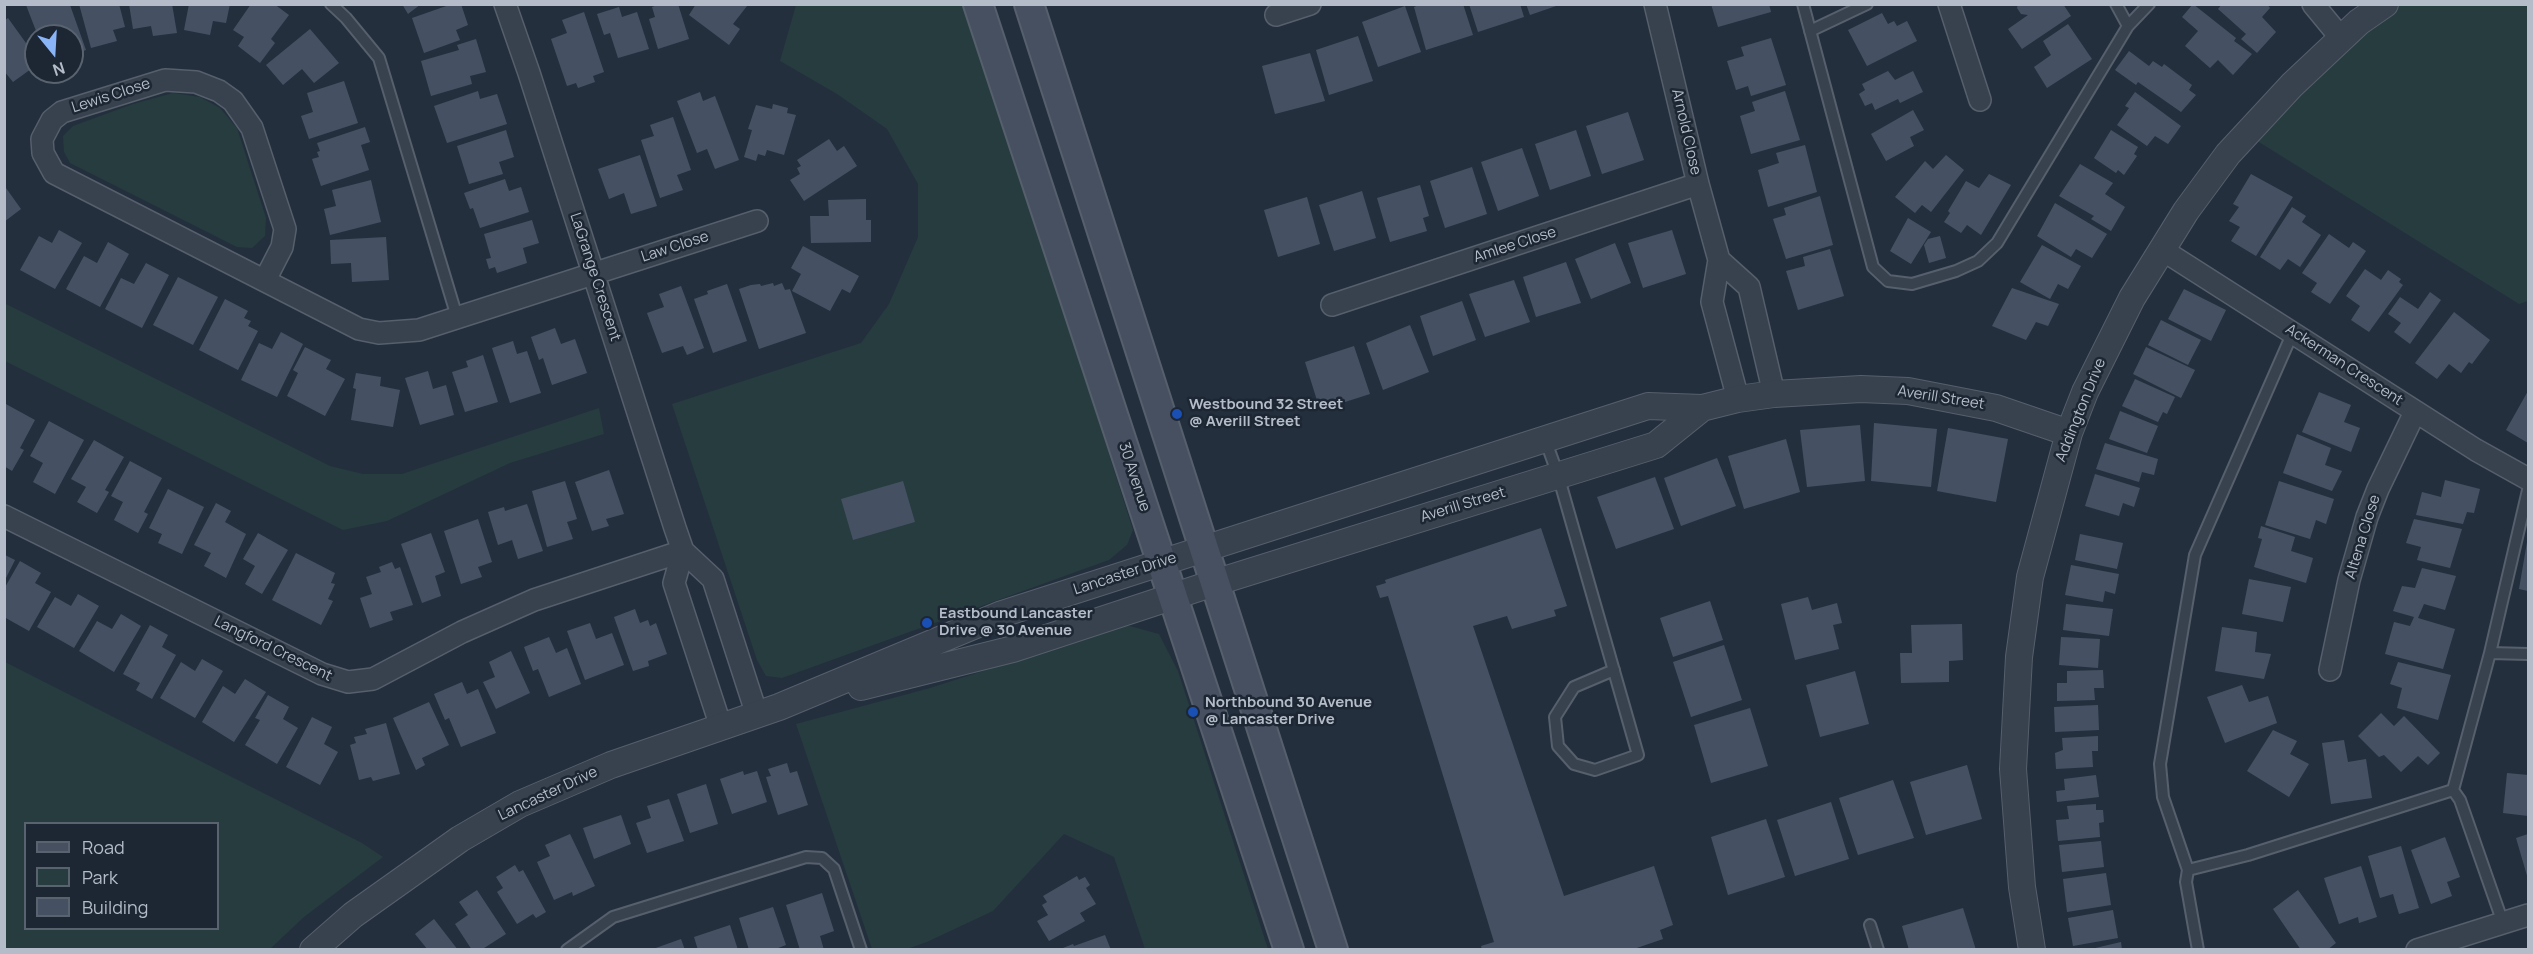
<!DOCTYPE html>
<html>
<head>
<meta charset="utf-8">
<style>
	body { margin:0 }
	#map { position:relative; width:2533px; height:954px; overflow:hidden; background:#242f3e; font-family:Manrope,sans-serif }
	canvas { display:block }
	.frame { position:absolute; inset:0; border:6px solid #b4bcc9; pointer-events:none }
	.legend { position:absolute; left:24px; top:822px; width:195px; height:108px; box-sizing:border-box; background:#1d2633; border:2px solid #59626f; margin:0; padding:8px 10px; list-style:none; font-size:18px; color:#b4bcc9 }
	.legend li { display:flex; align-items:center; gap:12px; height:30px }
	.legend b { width:30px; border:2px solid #59626f }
	.north { position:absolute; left:24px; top:24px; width:60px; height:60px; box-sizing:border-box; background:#1d2633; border:2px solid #59626f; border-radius:50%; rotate:162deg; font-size:16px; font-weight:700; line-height:24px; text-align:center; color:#b4bcc9 }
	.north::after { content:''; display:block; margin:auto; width:21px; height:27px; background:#8ab4f8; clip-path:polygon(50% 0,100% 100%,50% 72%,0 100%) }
</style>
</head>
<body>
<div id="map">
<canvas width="2533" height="954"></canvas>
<div class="frame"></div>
<ul class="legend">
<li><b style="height:8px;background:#465061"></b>Road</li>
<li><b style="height:16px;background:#263c3f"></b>Park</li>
<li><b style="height:16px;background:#455162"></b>Building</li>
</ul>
<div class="north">N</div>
</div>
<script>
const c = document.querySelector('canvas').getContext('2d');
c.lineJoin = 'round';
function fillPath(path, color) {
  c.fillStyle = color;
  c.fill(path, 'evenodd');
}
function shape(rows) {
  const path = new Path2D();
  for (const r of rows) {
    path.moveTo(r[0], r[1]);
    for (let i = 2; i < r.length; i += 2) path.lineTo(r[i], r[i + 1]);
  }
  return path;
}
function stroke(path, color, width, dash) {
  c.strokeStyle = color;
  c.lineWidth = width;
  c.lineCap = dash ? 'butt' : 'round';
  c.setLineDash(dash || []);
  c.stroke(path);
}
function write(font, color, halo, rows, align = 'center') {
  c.font = font + ' Manrope,sans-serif';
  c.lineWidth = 5;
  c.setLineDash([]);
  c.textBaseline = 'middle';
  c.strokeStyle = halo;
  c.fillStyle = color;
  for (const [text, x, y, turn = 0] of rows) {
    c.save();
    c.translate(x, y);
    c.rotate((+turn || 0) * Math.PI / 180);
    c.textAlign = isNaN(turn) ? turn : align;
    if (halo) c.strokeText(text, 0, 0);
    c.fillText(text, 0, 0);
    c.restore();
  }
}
fillPath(shape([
	[796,5,967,5,1133,530,1127,545,1109,560,782,678,766,676,757,660,672,404,861,343,889,304,918,237,918,184,887,129,837,94,780,61],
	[2385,5,2528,5,2528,301,2519,304,2246,134],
	[173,93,200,97,220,108,237,128,266,218,265,236,252,248,237,247,70,163,64,152,63,136,73,126,133,104],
	[4,303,330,466,363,474,402,474,599,408,604,434,510,463,387,521,343,530,5,361],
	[1126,625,1159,634,1178,671,1268,949,1145,949,1114,857,1064,834,993,911,927,942,907,949,872,949,796,724,930,688],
	[5,662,362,843,383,857,304,917,270,949,5,949],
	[26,824,218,824,218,928,26,928]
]), '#263c3f');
fillPath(shape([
	[79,4,119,4,125,27,113,30,117,41,91,48],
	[129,4,172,4,177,33,153,36,151,26,133,29],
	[189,4,230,4,226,23,213,21,210,35,184,30],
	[251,4,274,4,289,15,271,39,275,43,260,63,238,46,244,37,233,30],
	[402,4,421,4,408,14],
	[452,4,461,4,468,25,456,30,460,40,424,53,412,18],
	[660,4,678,4,689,39,658,49,649,19,655,17,652,7],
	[696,4,747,6,733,24,740,29,729,45,689,15],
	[1421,4,1463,4,1473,35,1426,50,1414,7],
	[1469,4,1520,4,1524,17,1478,32],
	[1526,4,1559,4,1559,5,1530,15],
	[1711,4,1769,4,1771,12,1718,27],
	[2018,4,2063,4,2071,16,2022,49,2008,29,2028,15,2021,14,2017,8],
	[2193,4,2236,38,2234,41,2252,54,2233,75,2218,60,2210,68,2185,46,2198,31,2182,17],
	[2222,4,2267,4,2270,8,2262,17,2276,32,2257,53,2241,39,2246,34,2218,9],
	[26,5,70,5,86,50,72,55,72,36,38,36],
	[1405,6,1421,52,1378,67,1362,22],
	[619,7,622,17,637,12,649,49,618,58,610,33,604,35,597,14],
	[584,12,604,72,593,76,595,82,578,88,576,83,567,86,551,39,567,33,562,20],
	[1882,13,1888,24,1894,21,1897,26,1907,21,1917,41,1867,66,1848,30],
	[8,18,36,57,36,61,29,66,31,69,13,82,4,71,4,21],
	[2068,24,2092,59,2047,88,2034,67,2051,55,2043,41],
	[310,29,339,63,314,83,302,69,283,85,266,65],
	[1358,36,1373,81,1329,95,1316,50],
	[1771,38,1786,85,1751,96,1748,86,1736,90,1727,61,1744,56,1741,47],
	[476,39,486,72,470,76,472,84,431,96,421,61,459,50,457,45],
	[2129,51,2149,66,2153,61,2162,67,2164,64,2192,85,2189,90,2196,95,2181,112,2138,82,2136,85,2115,70],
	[1310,53,1325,101,1275,114,1262,66],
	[1888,71,1895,80,1913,71,1923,92,1900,103,1898,99,1875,110,1872,103,1865,106,1859,94,1865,90,1862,84],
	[344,81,358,123,309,139,301,116,313,112,307,93],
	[478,91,480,99,497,94,507,124,447,143,434,106],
	[1785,91,1800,140,1751,154,1740,116,1755,111,1752,102],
	[700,92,703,101,715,96,739,160,715,169,707,149,697,153,677,101],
	[2135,92,2181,126,2168,144,2155,136,2147,146,2117,125,2129,108,2125,106],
	[773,104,788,108,787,113,796,115,784,155,767,150,765,156,758,154,756,161,744,157,752,130,748,129,756,105,772,109],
	[1913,110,1924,130,1910,137,1914,146,1886,161,1871,134],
	[1628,112,1644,160,1602,174,1586,126],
	[673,117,691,170,677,175,683,190,660,198,641,140,654,136,650,125],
	[365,127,370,142,361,145,369,170,321,186,312,159,319,157,317,152,320,151,317,143],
	[506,130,514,157,499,162,503,174,469,184,457,146],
	[1576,130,1591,176,1550,190,1535,144],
	[2111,130,2138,147,2134,154,2137,156,2124,175,2118,170,2116,173,2094,158],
	[829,139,837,151,844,146,857,166,804,201,790,180,800,174,797,168,801,166,797,160],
	[1805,145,1817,192,1768,207,1758,170,1779,163,1776,153],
	[1522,148,1539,196,1498,211,1481,162],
	[640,155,657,206,631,214,624,193,609,199,598,169],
	[1946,155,1964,170,1931,212,1922,205,1915,213,1895,197,1925,161,1933,169],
	[2080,164,2113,183,2105,194,2125,207,2111,231,2091,219,2094,216,2059,196],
	[1472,167,1487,214,1445,228,1430,181],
	[1989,174,2011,185,1981,235,1967,225,1961,233,1944,222,1950,213,1948,211,1966,181,1979,188],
	[2251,174,2293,197,2256,256,2231,241,2240,227,2229,221,2239,207,2233,204],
	[505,179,509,191,521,187,529,212,480,228,473,208,470,209,464,193],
	[371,180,381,222,330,235,324,209,336,206,332,190],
	[1420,185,1429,216,1423,218,1427,231,1390,242,1377,198],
	[6,188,21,209,4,222,4,189],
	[1362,191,1376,238,1334,251,1319,205],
	[1820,196,1833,245,1786,259,1773,219,1786,215,1784,208],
	[1307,197,1320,244,1278,257,1264,210],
	[866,199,866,220,871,220,871,242,811,243,810,216,829,216,828,200],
	[2055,203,2107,234,2092,258,2076,249,2071,257,2037,236],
	[2292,207,2306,216,2302,222,2321,235,2300,267,2288,259,2280,270,2260,257],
	[1908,218,1931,232,1911,264,1890,251],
	[532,220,539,243,523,248,527,263,497,273,495,267,489,269,486,259,491,258,484,234],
	[59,230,82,243,55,289,20,270,39,236,52,243],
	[1672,230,1686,274,1643,288,1628,243],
	[2329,234,2349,248,2353,242,2366,251,2330,304,2311,292,2317,283,2302,273],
	[1940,236,1946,258,1929,263,1924,245,1928,239],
	[386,237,389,280,352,282,351,263,331,264,330,240],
	[108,242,129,254,100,307,66,289,84,256,97,263],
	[1615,243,1631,283,1591,299,1575,259],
	[2042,245,2081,266,2068,289,2058,284,2050,299,2020,282],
	[803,246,859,276,850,293,842,289,830,311,792,291,801,274,791,268],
	[1830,249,1844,296,1798,310,1786,271,1805,266,1803,257],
	[1566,262,1581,303,1536,317,1523,277],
	[146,263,169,275,142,328,105,309,121,278,134,284],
	[2365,269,2381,280,2388,270,2401,279,2399,282,2403,285,2369,332,2351,320,2360,306,2346,296],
	[178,277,218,297,193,345,153,325],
	[1514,280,1530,322,1485,337,1469,294],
	[773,283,774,286,782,283,785,290,790,289,806,333,759,349,739,289,751,285,760,284,761,286],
	[727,284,747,341,713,353,694,299,708,294,707,291],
	[681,286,704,348,687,355,683,346,662,353,647,313,664,307,659,294],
	[2012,288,2059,304,2048,326,2036,322,2026,340,1992,326],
	[2184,289,2226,310,2211,341,2168,319],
	[2430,292,2441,300,2410,344,2394,332,2401,323,2388,314,2400,297,2418,309],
	[225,299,248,311,244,318,251,321,248,326,258,331,238,370,199,350],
	[1462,301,1476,340,1433,356,1420,316],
	[2454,312,2490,340,2472,364,2469,362,2461,373,2449,364,2437,379,2415,363],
	[2161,320,2201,340,2188,365,2148,345],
	[1410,325,1429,372,1383,390,1366,343],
	[555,328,561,344,575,339,587,373,552,385,543,358,539,360,531,337],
	[281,332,303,344,277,397,241,380,259,343,272,349],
	[513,341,517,354,527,351,541,393,510,403,492,348],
	[1354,346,1370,394,1320,410,1305,362],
	[305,347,331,360,326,369,345,379,325,416,287,396,298,373,293,370],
	[2146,347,2195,370,2181,398,2133,374],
	[483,355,498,402,465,412,452,372,468,367,466,361],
	[428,371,433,389,446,385,454,415,420,425,405,378],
	[356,373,381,377,380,386,400,390,393,427,351,420,356,389,353,388],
	[2135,379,2175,397,2167,414,2163,412,2158,422,2122,406],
	[2528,391,2528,443,2506,430],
	[2319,392,2351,405,2344,422,2360,428,2351,452,2302,432],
	[4,403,35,420,20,448,24,450,12,471,4,466],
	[2120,411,2158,426,2147,453,2109,439],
	[49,421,84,440,55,494,33,482,43,463,30,456],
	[1874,423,1937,429,1931,487,1871,481],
	[1860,425,1865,481,1807,487,1800,430],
	[1948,428,2008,439,1996,502,1937,491],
	[2297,434,2331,448,2325,465,2342,471,2332,491,2283,473],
	[1786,439,1800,492,1744,509,1728,456],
	[94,440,124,457,105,490,109,492,97,513,77,502,86,487,71,479],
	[2105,443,2158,459,2154,475,2142,472,2139,482,2096,469],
	[1717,458,1736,506,1681,526,1664,478],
	[130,461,162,478,144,512,148,514,138,533,114,520,123,502,111,496],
	[609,470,624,514,606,519,609,526,592,531,575,482],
	[2095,474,2140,488,2134,507,2123,503,2119,516,2085,506],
	[1655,477,1674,529,1616,549,1597,497],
	[2445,480,2480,489,2474,513,2467,512,2463,524,2416,515,2422,492,2441,497],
	[565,481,577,519,567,522,573,539,547,547,532,491],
	[903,481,915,522,853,540,841,499],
	[2279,481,2334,499,2326,524,2316,520,2310,539,2265,525],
	[168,489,204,507,182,554,158,543,162,534,149,528],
	[216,503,231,511,225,522,246,534,226,578,204,566,211,553,194,545],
	[527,504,543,551,518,559,512,540,498,545,488,512,504,507,505,511],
	[478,519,492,562,478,567,482,577,461,584,444,531],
	[2414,519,2462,529,2450,568,2417,560,2421,547,2406,543],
	[2261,526,2295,537,2291,551,2313,558,2306,583,2254,567,2262,539,2258,538],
	[1541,528,1567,606,1554,610,1556,616,1512,629,1507,616,1473,626,1564,896,1654,866,1673,925,1660,930,1663,939,1631,950,1482,950,1481,946,1494,942,1388,596,1380,598,1376,586,1386,583,1385,580],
	[258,533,288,550,262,594,245,584,255,566,243,559],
	[431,533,445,572,435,576,441,596,422,603,401,544],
	[2080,534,2123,543,2117,569,2075,560],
	[2527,542,2528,542,2528,591,2519,589],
	[296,553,335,573,331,583,335,584,328,599,333,601,321,625,272,600],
	[5,555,15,560,5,580],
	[20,561,41,573,35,583,51,592,29,631,4,617,4,589],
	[392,562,395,569,400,567,413,605,390,612,393,620,370,628,360,598,372,594,366,577,381,572,379,567],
	[2071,565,2119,574,2115,594,2105,591,2103,602,2065,595],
	[2422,568,2456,576,2445,610,2424,604,2418,618,2455,629,2443,669,2385,654,2394,622,2410,626,2414,617,2393,611,2402,586,2415,588],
	[2249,579,2291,587,2283,622,2242,614],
	[78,594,99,606,74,648,37,627,55,597,71,606],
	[1808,597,1812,610,1837,603,1842,623,1833,625,1839,649,1795,660,1781,604],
	[1710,601,1723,640,1673,657,1660,618],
	[2066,604,2113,609,2109,636,2063,630],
	[635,609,640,623,648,620,650,626,656,623,667,654,648,661,649,666,633,671,614,617],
	[121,614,141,626,114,672,79,651,97,621,112,629],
	[590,623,596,639,612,633,624,665,585,680,567,631],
	[1962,624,1963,660,1949,661,1949,682,1901,683,1900,653,1912,653,1911,625],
	[150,625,168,635,162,647,176,655,152,699,136,690,140,683,123,674],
	[2222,627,2257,632,2255,652,2271,654,2264,679,2215,671],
	[549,637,556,653,567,648,581,684,549,697,538,669,533,671,524,647],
	[2061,637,2100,639,2098,668,2059,665],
	[1724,645,1742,700,1691,717,1673,662],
	[511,651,530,693,496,709,483,682,495,677,489,662],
	[202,659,223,671,195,718,160,698,181,662,195,671],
	[2398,662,2451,675,2438,720,2397,708,2402,688,2390,684],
	[2103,670,2104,688,2094,688,2095,700,2057,701,2057,683,2067,683,2067,671],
	[1855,671,1869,724,1820,737,1806,685],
	[245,679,266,692,234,742,202,722,223,686,235,694],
	[462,682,467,694,478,689,496,733,461,747,449,718,445,720,434,694],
	[2242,685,2249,702,2268,696,2277,723,2225,743,2207,697],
	[268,695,289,707,283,719,298,728,277,764,245,745,260,720,255,718],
	[429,702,449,745,422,758,425,765,416,770,393,718],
	[2098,705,2099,730,2055,732,2054,707],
	[1750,708,1768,766,1711,783,1694,725],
	[2381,713,2394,726,2404,716,2440,753,2428,765,2418,756,2401,772,2384,755,2379,757,2358,736],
	[312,717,332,727,324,744,338,752,320,785,286,767],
	[386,723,400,774,373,781,371,777,359,780,350,745,356,743,354,737,367,734,365,729],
	[2273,730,2297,741,2290,754,2309,764,2289,797,2247,771],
	[2098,736,2098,751,2092,751,2093,767,2056,769,2055,753,2063,750,2062,738],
	[2344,740,2348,762,2366,759,2372,798,2331,804,2322,743],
	[787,763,790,773,797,771,808,805,778,815,766,777,771,776,768,769],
	[1967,765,1982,819,1926,835,1910,782],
	[743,771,744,775,757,771,767,802,732,814,720,779],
	[2507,773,2528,775,2528,816,2503,813],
	[2096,775,2099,797,2057,802,2056,791,2065,790,2064,779],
	[1893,780,1914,838,1858,855,1839,798],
	[706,784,718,824,690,833,677,794],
	[669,799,684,841,647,853,636,823,651,818,647,806],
	[1831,802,1849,859,1795,876,1777,820],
	[2096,804,2096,810,2103,810,2104,822,2099,823,2100,837,2058,841,2056,820,2069,819,2067,806],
	[621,815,631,844,594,859,583,828],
	[1766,819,1785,877,1728,895,1711,837],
	[570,834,595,886,573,896,572,892,554,900,537,862,550,856,545,845],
	[2528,834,2528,879,2516,838],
	[2445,837,2460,877,2447,882,2452,896,2431,904,2411,850],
	[2101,841,2104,867,2062,872,2059,845],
	[2401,846,2419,908,2399,914,2393,894,2380,898,2368,856],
	[515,865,519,872,523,870,546,912,536,918,533,914,517,924,497,892,503,888,496,877],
	[2361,866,2377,917,2359,923,2358,917,2339,924,2324,878],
	[2106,873,2111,905,2067,912,2063,879],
	[1077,876,1079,880,1085,877,1090,885,1086,888,1096,904,1080,913,1085,921,1049,941,1037,921,1048,915,1042,905,1047,902,1043,896],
	[477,890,506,934,481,950,472,950,455,924,468,915,459,902],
	[2298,890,2336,943,2327,950,2301,950,2273,909],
	[822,893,834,931,820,936,824,950,800,950,786,905],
	[773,907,786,945,773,950,749,950,739,918],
	[1963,908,1976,950,1909,950,1902,926],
	[2113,910,2118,938,2073,946,2068,918],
	[434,919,458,950,428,950,415,934],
	[730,925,738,950,698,950,694,937],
	[1105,935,1111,950,1058,950,1073,944,1074,946],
	[681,939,685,950,653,950,653,949],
	[2121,942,2122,950,2091,950,2091,949]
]), '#455162');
const service = shape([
	[331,4,346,18,379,58,457,317],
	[1803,4,1873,267,1888,281,1912,284,1956,271,1978,261,1997,243,2128,26,2149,4],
	[2116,4,2128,26],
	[1810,31,1867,4],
	[1545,439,1558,475,1638,755,1595,770,1574,764,1558,746,1555,717,1574,687,1614,670],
	[2490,653,2528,654],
	[2188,870,2248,855,2453,790],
	[2503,923,2460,800,2453,790,2490,653,2528,490],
	[1870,925,1878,950],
	[567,950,613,917,806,857,822,858,834,869,861,950],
	[2198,950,2186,882,2188,870,2163,797,2160,764,2195,555,2293,332]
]);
const minor = shape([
	[505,4,529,73,675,528,683,551,713,579,757,715],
	[1655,4,1698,184,1719,260,1712,302,1738,399],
	[1949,4,1980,100],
	[2313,4,2341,38],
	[1276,15,1310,4],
	[2161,249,2476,450,2528,479],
	[1719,260,1749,287,1774,394],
	[265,280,282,247,285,229,252,128,233,101,219,91,196,82,165,80,62,112,52,120,42,139,43,153,54,173,359,329,379,333,419,330,757,221],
	[1332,305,1698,184],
	[4,516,322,674,348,682,373,679,462,632,534,600,683,551],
	[683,551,674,583,721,727],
	[2330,670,2349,580,2367,517,2378,489,2415,412],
	[2417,950,2528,915]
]);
const tertiary = shape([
	[861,687,1013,649,1214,583,1656,445,1702,408],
	[313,950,353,915,460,839,520,804,611,765,779,707,1002,614,1648,406,1702,408,1738,399,1774,394,1861,389,1908,391,1996,408,2069,433],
	[2032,950,2022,887,2013,769,2019,657,2030,577,2069,433,2085,392,2132,298,2186,211,2228,154,2292,85,2359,22,2385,4]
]);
const secondary = shape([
	[978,4,1289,950],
	[1029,4,1333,950]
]);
stroke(service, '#565f6c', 14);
stroke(minor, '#565f6c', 24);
stroke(tertiary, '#565f6c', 28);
stroke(secondary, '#565f6c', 32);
stroke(service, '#38414e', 10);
stroke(minor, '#38414e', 21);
stroke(tertiary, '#38414e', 26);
stroke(secondary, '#465061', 28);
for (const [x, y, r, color] of [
	[1177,414,6,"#1a4fb4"],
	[927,623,6,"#1a4fb4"],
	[1193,712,6,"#1a4fb4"]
]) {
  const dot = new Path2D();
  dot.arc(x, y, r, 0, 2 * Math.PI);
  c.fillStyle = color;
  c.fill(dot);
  stroke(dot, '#1d2633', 2);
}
write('15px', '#b4bcc9', '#1d2633', [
	["Lewis Close",111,96,-18],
	["Arnold Close",1686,132,77],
	["Amlee Close",1515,245,-18],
	["Law Close",675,247,-18],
	["LaGrange Crescent",595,277,72],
	["Ackerman Crescent",2344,365,33],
	["Averill Street",1941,398,9],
	["Addington Drive",2081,410,-68],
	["30 Avenue",1134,477,72],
	["Averill Street",1463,505,-17],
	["Altena Close",2363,537,-73],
	["Lancaster Drive",1125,574,-18],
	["Langford Crescent",273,649,26],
	["Lancaster Drive",548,794,-25]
]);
write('bold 15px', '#b4bcc9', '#1d2633', [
	["Westbound 32 Street",1189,405],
	["@ Averill Street",1189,422],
	["Eastbound Lancaster",939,614],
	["Drive @ 30 Avenue",939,631],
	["Northbound 30 Avenue",1205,703],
	["@ Lancaster Drive",1205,720]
], 'left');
</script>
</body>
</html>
